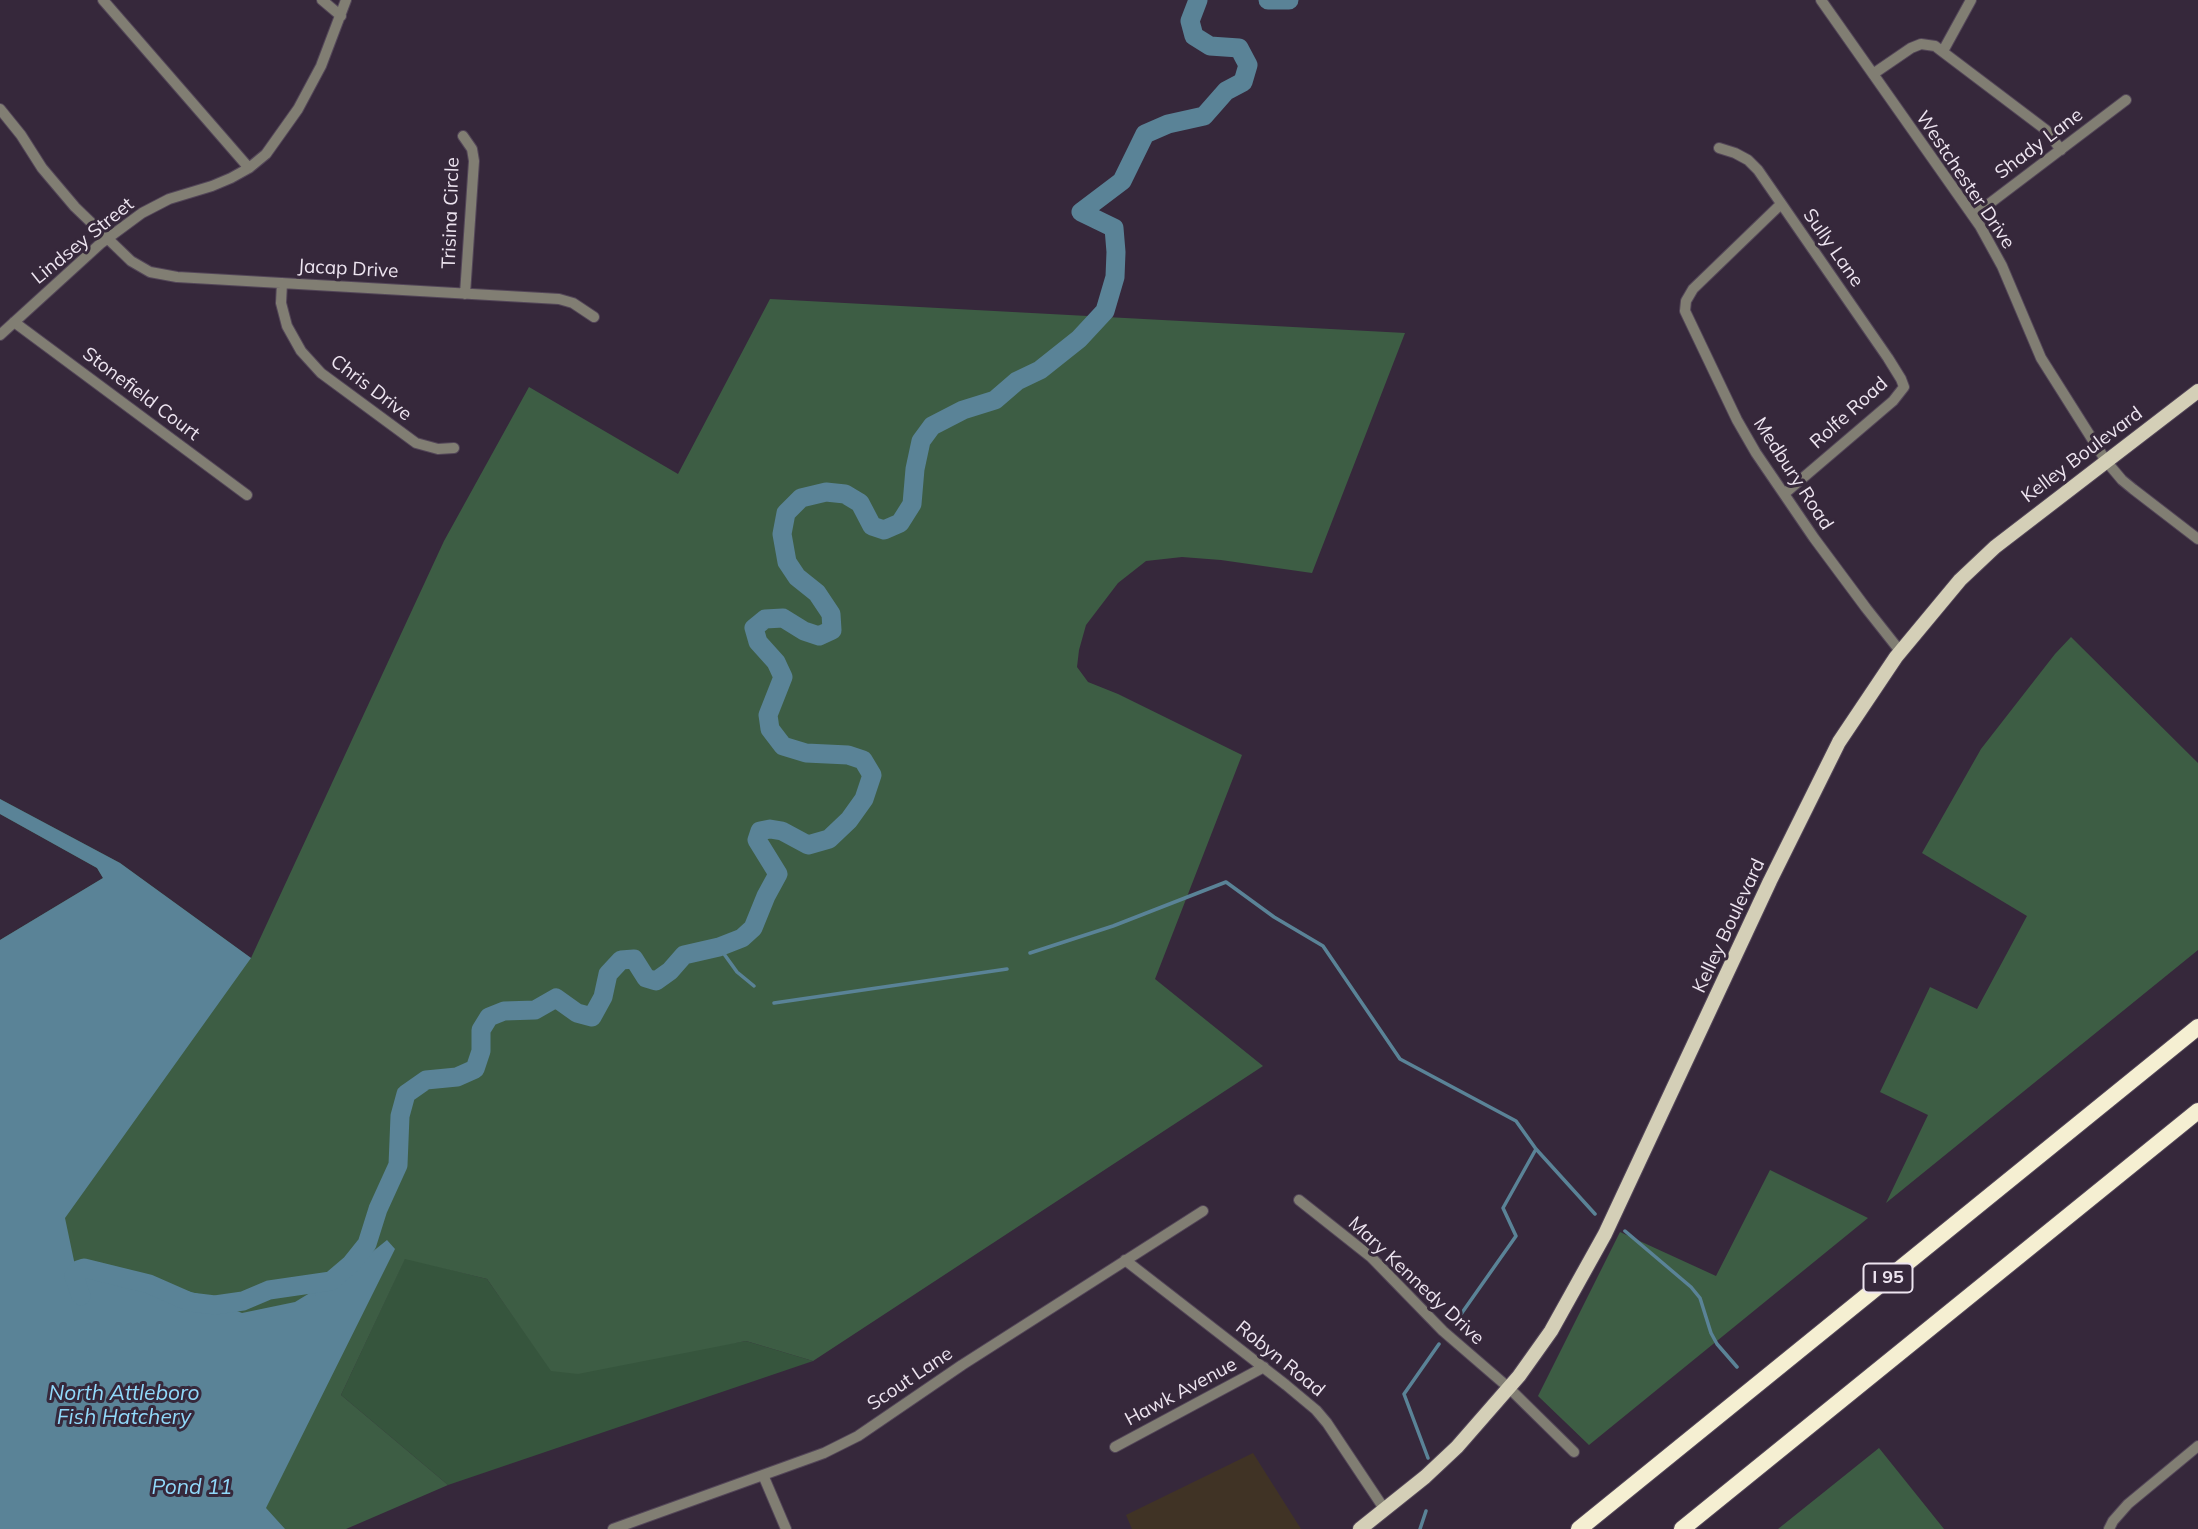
<!DOCTYPE html>
<html>
<head>
<meta charset="utf-8">
<style>
	body { margin:0 }
	canvas { display:block; background:#36283b }
</style>
</head>
<body>
<canvas width="2198" height="1529"></canvas>
<script>
const c = document.querySelector('canvas').getContext('2d');
c.lineJoin = 'round';
function fillPath(path, color) {
  c.fillStyle = color;
  c.fill(path, 'evenodd');
}
function shape(rows) {
  const path = new Path2D();
  for (const r of rows) {
    path.moveTo(r[0], r[1]);
    for (let i = 2; i < r.length; i += 2) path.lineTo(r[i], r[i + 1]);
  }
  return path;
}
function stroke(path, color, width, dash) {
  c.strokeStyle = color;
  c.lineWidth = width;
  c.lineCap = dash ? 'butt' : 'round';
  c.setLineDash(dash || []);
  c.stroke(path);
}
function write(font, color, halo, rows, align = 'center') {
  c.font = font + ' Mulish,sans-serif';
  c.lineWidth = 6;
  c.setLineDash([]);
  c.textBaseline = 'middle';
  c.strokeStyle = halo;
  c.fillStyle = color;
  for (const [text, x, y, turn = 0] of rows) {
    c.save();
    c.translate(x, y);
    c.rotate((+turn || 0) * Math.PI / 180);
    c.textAlign = isNaN(turn) ? turn : align;
    if (halo) c.strokeText(text, 0, 0);
    c.fillText(text, 0, 0);
    c.restore();
  }
}
fillPath(shape([
	[1253,1453,1301,1529,1132,1529,1126,1515]
]), '#403325');
fillPath(shape([
	[405,1258,487,1279,552,1371,746,1341,813,1361,448,1485,341,1395]
]), '#36553d');
fillPath(shape([
	[770,299,1405,333,1312,573,1221,560,1182,557,1146,561,1118,583,1086,625,1079,650,1077,667,1088,682,1118,694,1242,755,1155,979,1263,1066,813,1361,746,1341,578,1374,551,1371,487,1279,405,1259,341,1395,448,1485,346,1529,0,1529,0,940,103,878,97,868,0,814,0,799,120,863,251,958,444,541,529,387,678,474],
	[2071,637,2198,763,2198,950,1886,1203,1928,1115,1880,1092,1930,987,1977,1009,2027,916,1922,853,1981,749,2055,654],
	[1770,1170,1868,1218,1589,1445,1538,1396,1620,1232,1716,1276],
	[1879,1448,1944,1529,1778,1529]
]), '#3d5d44');
fillPath(shape([
	[0,799,120,863,251,958,65,1218,77,1275,83,1272,91,1272,179,1289,218,1299,232,1309,242,1313,295,1302,356,1265,387,1240,395,1249,266,1508,285,1529,0,1529,0,940,103,878,97,868,0,814]
]), '#5a8397');
stroke(shape([
	[719,947,737,972,754,986],
	[1030,953,1113,926,1226,882,1274,917,1323,946,1400,1059,1516,1121,1536,1149,1503,1208,1516,1236,1459,1317],
	[774,1003,1007,969],
	[1536,1149,1595,1214],
	[1625,1231,1691,1287,1700,1298,1711,1333,1717,1344,1737,1367],
	[311,1285,314,1294],
	[1428,1458,1404,1394,1439,1344],
	[1420,1529,1426,1511]
]), '#5a8397', 3.5);
stroke(shape([
	[1268,0,1289,0],
	[81,1296,74,1276,78,1270,84,1268,149,1284,190,1302,215,1305,243,1301,269,1290,331,1281,351,1264,367,1244,378,1209,398,1165,400,1116,406,1094,426,1080,457,1077,475,1069,481,1051,481,1030,489,1017,504,1011,535,1010,556,998,577,1013,592,1017,603,997,608,974,621,960,634,959,646,978,656,981,670,971,684,955,719,947,742,938,753,928,766,896,778,874,757,840,760,831,770,829,782,831,808,845,829,839,849,820,864,799,872,775,863,760,848,755,806,753,783,746,770,729,768,715,783,677,776,662,758,642,754,628,765,619,783,618,804,631,819,636,832,630,831,614,817,593,797,577,787,562,782,534,786,513,801,498,826,492,845,494,860,503,872,526,884,530,900,523,912,504,915,469,921,441,932,426,963,410,995,400,1017,381,1040,370,1079,339,1105,311,1115,277,1116,252,1114,228,1081,212,1122,181,1145,134,1168,124,1204,116,1226,91,1243,82,1248,65,1239,48,1210,46,1194,36,1190,21,1198,0]
]), '#5a8397', 19);
const minor = shape([
	[103,0,249,168],
	[322,0,341,16],
	[1821,0,1980,226,2002,266,2041,358,2106,461,2122,480,2133,489,2198,539],
	[1943,51,1971,0],
	[1873,74,1911,48,1921,44,1935,46,2046,130,2061,150],
	[0,109,21,135,42,168,75,207,131,261,150,272,177,277,559,299,573,303,594,317],
	[463,136,472,149,474,161,465,294],
	[1719,148,1735,153,1748,160,1758,170,1888,358,1901,379,1904,387,1893,401,1784,494],
	[1781,204,1693,289,1686,301,1685,311,1737,420,1756,453,1814,538,1866,608,1900,651],
	[1973,216,2126,100],
	[282,283,281,303,287,326,301,351,321,373,416,443,438,449,454,448],
	[14,322,247,495],
	[0,335,100,244,142,213,169,199,212,186,231,178,249,168,266,154,298,109,321,66,346,0],
	[1299,1200,1371,1257,1443,1331,1509,1388,1574,1452],
	[1125,1260,1286,1385,1316,1410,1327,1423,1385,1510],
	[1115,1447,1264,1367],
	[763,1475,786,1529],
	[613,1529,824,1453,858,1436,962,1365,1203,1211],
	[2109,1529,2113,1521,2128,1504,2198,1446]
]);
const major = shape([
	[1360,1529,1425,1477,1457,1447,1519,1376,1551,1331,1605,1234,1770,881,1839,742,1896,657,1960,580,1995,547,2198,391]
]);
const highway = shape([
	[1579,1529,2198,1027],
	[1682,1529,2198,1111]
]);
stroke(minor, '#534658', 12);
stroke(major, '#534658', 16);
stroke(highway, '#534658', 18);
stroke(minor, '#817e73', 10);
stroke(major, '#d4cfb7', 14);
stroke(highway, '#f5efd2', 16);
for (const [x, y, w] of [
	[1888,1278,49]
]) {
  const box = new Path2D();
  box.roundRect(x - w / 2, y - 14.5, w, 29, 5);
  c.fillStyle = '#36283b';
  c.fill(box);
  stroke(box, '#ede4f0', 2);
}
write('bold 18px', '#ede4f0', null, [
	["I 95",1888,1278]
]);
write('19px', '#ede4f0', '#36283b', [
	["Shady Lane",2039,144,-37],
	["Westchester Drive",1965,180,56],
	["Trisina Circle",451,213,-88],
	["Lindsey Street",83,241,-39],
	["Sully Lane",1833,248,55],
	["Jacap Drive",348,269,3],
	["Chris Drive",371,388,37],
	["Stonefield Court",141,394,37],
	["Rolfe Road",1849,413,-42],
	["Kelley Boulevard",2082,455,-37],
	["Medbury Road",1793,474,57],
	["Kelley Boulevard",1729,926,-65],
	["Mary Kennedy Drive",1416,1281,43],
	["Robyn Road",1280,1359,39],
	["Scout Lane",910,1379,-34],
	["Hawk Avenue",1181,1392,-28]
]);
write('italic 21px', '#91d9fa', '#36283b', [
	["North Attleboro",124,1394],
	["Fish Hatchery",124,1418],
	["Pond 11",192,1488]
]);
</script>
</body>
</html>
